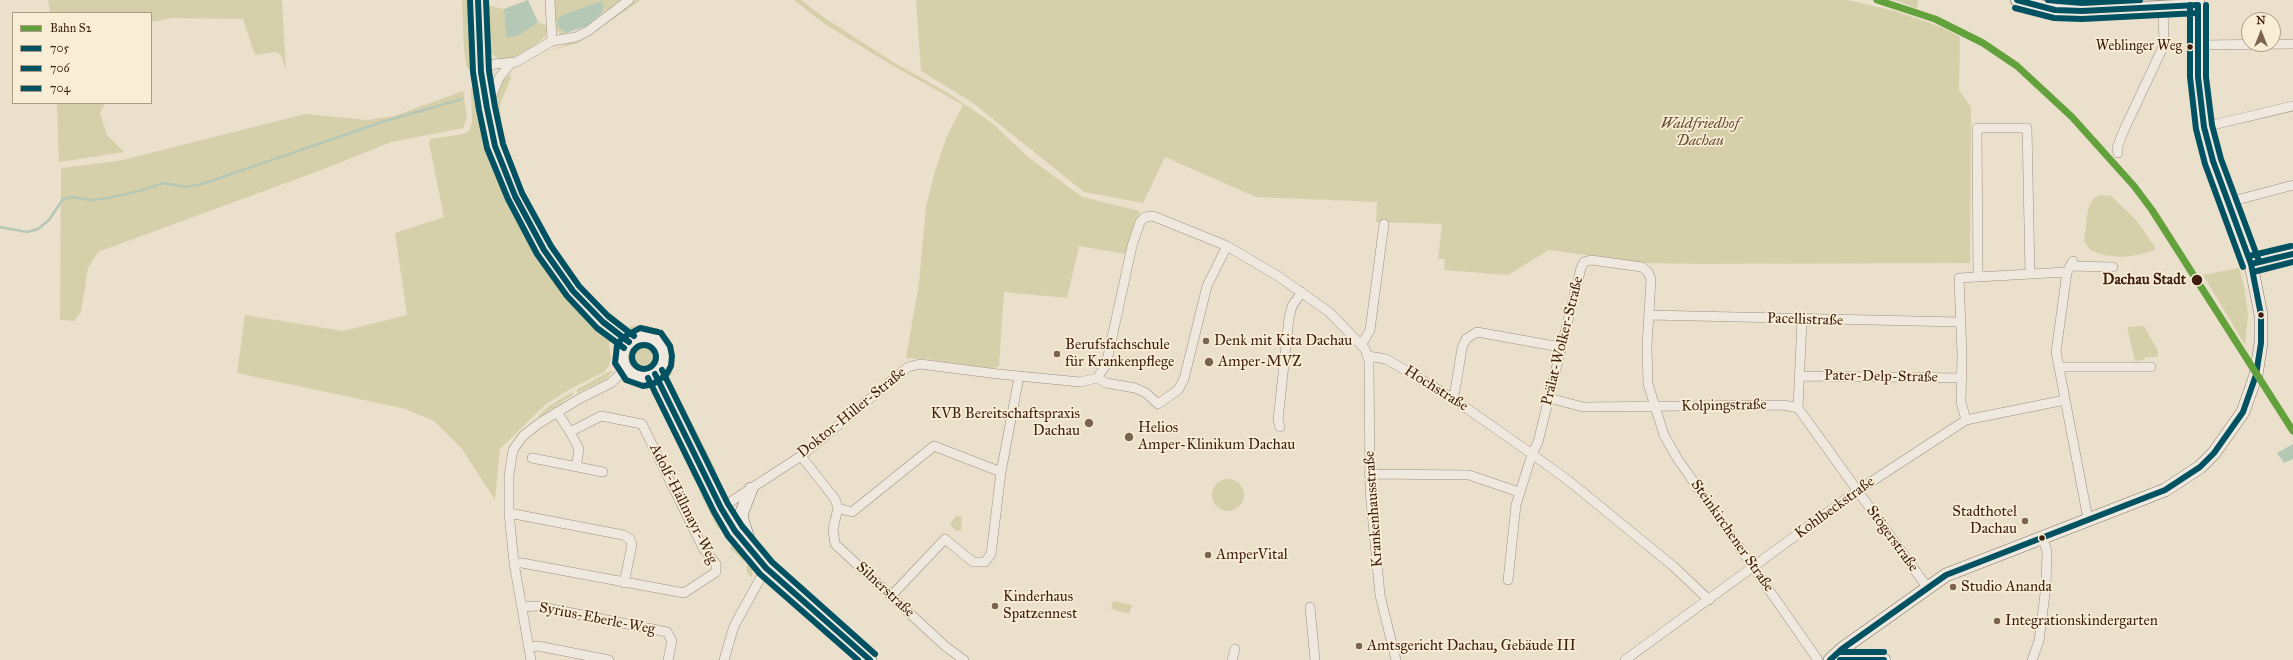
<!DOCTYPE html>
<html>
<head>
<meta charset="utf-8">
<style>
	body { margin:0 }
	#map { position:relative; width:2293px; height:660px; overflow:hidden; background:#ebe0cb; font-family:"IM FELL Great Primer",serif }
	canvas { display:block }
	.legend { position:absolute; left:12px; top:12px; width:140px; height:92px; box-sizing:border-box; background:#faedd5; border:1px solid #ae9b86; margin:0; padding:5px 7px; list-style:none; font-size:12px; color:#3d1f10 }
	.legend li { display:flex; align-items:center; gap:8px; height:20px }
	.legend b { width:20px; border:1px solid #ae9b86 }
	.north { position:absolute; left:2241px; top:12px; width:40px; height:40px; box-sizing:border-box; background:#faedd5; border:1px solid #ae9b86; border-radius:50%; rotate:0deg; font-size:11px; font-weight:700; line-height:16px; text-align:center; color:#3d1f10 }
	.north::after { content:''; display:block; margin:auto; width:14px; height:18px; background:#7a6351; clip-path:polygon(50% 0,100% 100%,50% 72%,0 100%) }
</style>
</head>
<body>
<div id="map">
<canvas width="2293" height="660"></canvas>
<ul class="legend">
<li><b style="height:5px;background:#63a13c"></b>Bahn S2</li>
<li><b style="height:5px;background:#005262"></b>705</li>
<li><b style="height:5px;background:#005262"></b>706</li>
<li><b style="height:5px;background:#005262"></b>704</li>
</ul>
<div class="north">N</div>
</div>
<script>
const c = document.querySelector('canvas').getContext('2d');
c.lineJoin = 'round';
function fillPath(path, color) {
  c.fillStyle = color;
  c.fill(path, 'evenodd');
}
function shape(rows) {
  const path = new Path2D();
  for (const r of rows) {
    if (r.length === 3) {
      path.moveTo(r[0] + r[2], r[1]);
      path.arc(r[0], r[1], r[2], 0, 2 * Math.PI);
      continue;
    }
    path.moveTo(r[0], r[1]);
    for (let i = 2; i < r.length; i += 2) path.lineTo(r[i], r[i + 1]);
  }
  return path;
}
function stroke(path, color, width, dash) {
  c.strokeStyle = color;
  c.lineWidth = width;
  c.lineCap = dash ? 'butt' : 'round';
  c.setLineDash(dash || []);
  c.stroke(path);
}
function write(font, color, halo, rows, align = 'center') {
  c.font = font + ' "IM FELL Great Primer",serif';
  c.lineWidth = 3.5;
  c.setLineDash([]);
  c.textBaseline = 'middle';
  c.strokeStyle = halo;
  c.fillStyle = color;
  for (const [text, x, y, turn = 0] of rows) {
    c.save();
    c.translate(x, y);
    c.rotate((+turn || 0) * Math.PI / 180);
    c.textAlign = isNaN(turn) ? turn : align;
    if (halo) c.strokeText(text, 0, 0);
    c.fillText(text, 0, 0);
    c.restore();
  }
}
fillPath(shape([
	[48,0,282,0,286,70,281,55,276,52,255,55,243,19,173,18,151,22,151,13,50,13],
	[462,0,470,0,473,62,472,67,469,71,466,65,464,49],
	[554,0,626,0,602,13,604,6,601,1,560,16,558,27,566,33,561,35,557,30,554,22,556,14],
	[634,0,641,0,578,43,549,51,572,42],
	[794,0,801,0,823,17,893,62,948,93,992,123,1028,157,1082,197,1140,211,1125,254,1079,246,1067,298,1004,292,999,366,992,369,925,359,906,358,919,283,926,207,935,171,947,136,963,105,890,64,826,25],
	[916,0,1847,0,1895,11,1941,27,1960,37,1959,90,1971,107,1970,263,1697,264,1644,263,1549,250,1508,275,1444,270,1445,259,1438,259,1442,224,1376,222,1377,202,1256,197,1165,157,1143,203,1084,192,973,103,921,71],
	[1892,0,1918,0,1917,9,1901,2],
	[485,5,504,9,506,38,520,35,538,22,548,26,546,36,528,51,510,59,499,59,490,53,486,42],
	[510,74,511,78,500,104,501,128,514,174,525,200,553,248,567,269,589,294,624,325,622,328,608,318,577,289,554,259,519,199,496,129,496,95,502,81],
	[471,88,476,92,484,133,499,179,523,226,552,272,613,340,609,343,611,360,609,366,604,372,572,388,546,404,500,449,495,500,462,449,434,421,406,409,237,373,245,315,343,331,407,315,395,233,444,217,429,142,431,139,463,134,469,131,472,124],
	[463,91,467,117,463,128,391,142,332,166,98,252,88,268,81,312,74,321,60,320,61,168,118,161,305,114,367,120,394,116],
	[57,103,105,103,100,113,107,135,124,152,59,162],
	[2100,195,2111,196,2136,220,2155,247,2155,250,2138,255,2121,257,2103,255,2090,250,2084,241,2088,209,2093,199],
	[2239,268,2244,286,2248,315,2245,345,2203,275],
	[646,325,661,331,670,339,674,347,672,375,667,377,666,368,669,356,665,343,661,338,649,331,627,330,631,326],
	[2144,326,2158,351,2158,355,2157,357,2146,357,2143,360,2135,361,2127,327],
	[642,356,15],
	[615,342,618,352,618,364,615,369,613,346],
	[610,371,613,371,606,379,578,393,576,390],
	[631,380,645,382,651,386,648,390,625,382],
	[668,381,671,381,716,470,711,472],
	[655,390,665,402,693,465,697,478,694,480,665,414,651,393],
	[572,392,574,394,538,418,538,416,548,407],
	[1228,495,16],
	[703,494,720,528,718,529,701,495],
	[956,516,962,517,961,531,955,530,950,524],
	[732,546,745,555,748,558,743,561,730,548],
	[751,562,753,566,752,577,748,575,746,567],
	[1113,601,1132,605,1129,614,1111,609]
]), '#d5d0a9');
fillPath(shape([
	[528,0,538,22,520,35,506,38,504,9],
	[601,1,604,6,602,13,587,26,566,33,558,27,558,20,560,16],
	[2293,444,2293,459,2284,463,2277,453]
]), '#b5c8b6');
stroke(shape([
	[0,227,27,232,38,229,49,220,63,199,71,197,93,200,108,198,143,190,163,183,186,187,202,184,385,121,462,99]
]), '#b5c8b6', 2.5);
const minor = shape([
	[550,0,552,41],
	[2198,45,2293,44],
	[481,72,494,64,516,62,552,41,576,37,588,31,629,0],
	[488,105,499,78,511,63],
	[2204,127,2293,106],
	[2118,153,2117,148,2124,130,2164,45,2163,6],
	[2229,202,2293,185],
	[2073,261,2067,272,2056,352,2088,519],
	[2070,266,2113,267],
	[1978,276,1977,128,2027,128,2030,274],
	[1649,315,1960,322],
	[1362,344,1370,330,1384,224],
	[1368,356,1386,359,1412,374,1452,398,1532,454,1569,481,1673,566,1709,600],
	[2059,367,2151,367],
	[1800,376,1961,378],
	[1097,378,1106,383,1135,388,1146,393,1158,404,1178,390,1184,379,1207,286,1227,246],
	[1452,398,1455,391,1462,348,1466,339,1477,332,1560,347],
	[1549,398,1583,407,1784,405,1798,408,1927,587],
	[1798,408,1802,320],
	[1966,420,1961,402,1962,355,1959,278,2067,272],
	[1280,427,1278,420,1289,318,1292,306,1302,292],
	[570,432,579,449,576,467],
	[801,456,835,499,838,508],
	[532,458,603,472],
	[1369,474,1469,475,1519,492],
	[721,508,801,456,908,367,920,364,998,374,1080,382,1097,378,1106,365,1132,246,1140,222,1145,217,1153,216,1227,246,1278,276,1329,312,1365,349,1369,361,1370,491,1380,595,1396,660],
	[838,508,833,529,835,544,945,646,964,660],
	[838,508,852,512,934,446,1001,472],
	[509,513,623,535,630,539,632,545,624,583],
	[514,563,522,563,684,593,716,572,716,564,703,548,642,424,601,416,570,432,557,412],
	[1508,580,1516,505,1532,454,1538,442,1581,268,1584,262,1591,260,1642,267,1648,272,1651,279,1647,346,1648,384,1664,435,1677,458,1818,660],
	[891,596,945,539,973,562,985,562,991,554,1001,472,1019,377],
	[522,607,537,606,667,632,672,641,668,660],
	[1310,607,1315,660],
	[529,647,538,646,609,660],
	[531,660,514,563,509,513,509,475,513,450,523,436,538,424,579,399,611,383,626,368],
	[724,660,734,626,766,568],
	[1232,660,1235,649],
	[1625,660,1857,491,1966,420,2065,400],
	[2032,660,2039,641,2046,586,2047,551,2042,537]
]);
const tertiary = shape([
	[2017,0,2055,10,2082,11,2198,5],
	[2251,264,2293,254]
]);
const secondary = shape([
	[478,0,481,72,487,108,495,146,515,196,544,250,573,291,603,322,629,342],
	[643,357,21],
	[655,374,721,508,735,531,766,568,870,660],
	[750,545,742,520,742,512,751,489],
	[1830,660,1842,649,1946,575,2165,490,2200,467,2214,453,2243,412,2256,375,2261,343,2261,315,2251,264,2213,161,2204,127,2198,77,2198,0],
	[1840,660,1884,660]
]);
stroke(minor, '#9c9285', 10);
stroke(tertiary, '#9c9285', 14);
stroke(secondary, '#83796c', 14);
stroke(minor, '#eee8de', 9);
stroke(tertiary, '#eee8de', 12);
stroke(secondary, '#eee8de', 13);
stroke(shape([
	[478,0,481,72,487,108,495,146,515,196,544,250,573,291,603,322,629,342],
	[2251,264,2293,254],
	[655,374,721,508,735,531,766,568,870,660],
	[1830,660,1842,649,1946,575,2165,490,2200,467,2214,453,2243,412,2256,375,2261,343,2261,315,2251,264,2213,161,2204,127,2198,77,2198,5,2082,11,2055,10,2017,0],
	[1840,660,1884,660]
]), '#005262', 6);
stroke(shape([
	[470,0,473,72,479,110,487,148,508,199,537,254,567,296,597,328,624,348],
	[2190,5,2190,77,2196,129,2205,164,2243,267],
	[2015,8,2054,18,2082,19,2198,13],
	[2253,272,2293,262],
	[658,332,640,328,622,338,617,346,615,363,626,380,643,386,653,384,666,375,671,366,672,356,670,346,661,333],
	[648,378,714,512,728,536,760,574,858,660]
]), '#005262', 6);
stroke(shape([
	[486,0,489,71,495,107,503,144,522,193,551,246,579,286,608,316,634,336],
	[2048,0,2082,3,2140,0],
	[2206,5,2206,77,2212,125,2221,159,2259,261],
	[2249,256,2291,246],
	[644,357,12],
	[662,370,728,504,742,526,772,562,875,654],
	[1840,652,1884,652]
]), '#005262', 6);
stroke(shape([
	[1877,0,1935,19,1983,43,2017,66,2072,117,2134,186,2152,210,2293,431]
]), '#63a13c', 7);
for (const [x, y, r, color] of [
	[2190,47,3.5,"#3d1f10"],
	[2197,280,6,"#3d1f10"],
	[2261,315,3.5,"#3d1f10"],
	[1206,341,4,"#7a6351"],
	[1057,354,4,"#7a6351"],
	[1209,362,5,"#7a6351"],
	[1089,423,5,"#7a6351"],
	[1129,437,5,"#7a6351"],
	[2025,521,4,"#7a6351"],
	[2042,538,3.5,"#3d1f10"],
	[1208,555,4,"#7a6351"],
	[1953,587,4,"#7a6351"],
	[995,606,4,"#7a6351"],
	[1997,621,4,"#7a6351"],
	[1359,646,4,"#7a6351"]
]) {
  const dot = new Path2D();
  dot.arc(x, y, r, 0, 2 * Math.PI);
  c.fillStyle = color;
  c.fill(dot);
  stroke(dot, '#faedd5', 1.5);
}
write('14px', '#3d1f10', '#faedd5', [
	["Weblinger Weg",2182,47]
], 'right');
write('italic 15px', '#655036', '#faedd5', [
	["Waldfriedhof",1700,124],
	["Dachau",1700,141]
]);
write('bold 15px', '#3d1f10', '#faedd5', [
	["Dachau Stadt",2186,280]
], 'right');
write('15px', '#3d1f10', '#faedd5', [
	["Pacellistraße",1805,320,2],
	["Prälat-Wolker-Straße",1563,341,-76],
	["Pater-Delp-Straße",1881,377,1],
	["Hochstraße",1436,389,32],
	["Kolpingstraße",1724,406,-1],
	["Doktor-Hiller-Straße",852,413,-39],
	["Adolf-Hällmayr-Weg",683,504,63],
	["Kohlbeckstraße",1835,508,-36],
	["Krankenhausstraße",1374,509,-94],
	["Steinkirchener Straße",1732,536,55],
	["Stögerstraße",1892,539,54],
	["Silnerstraße",885,590,43],
	["Syrius-Eberle-Weg",597,619,11]
]);
write('15px', '#3d1f10', '#faedd5', [
	["Denk mit Kita Dachau",1214,341],
	["Berufsfachschule",1065,345],
	["für Krankenpflege",1065,362],
	["Amper-MVZ",1218,362],
	["KVB Bereitschaftspraxis",1080,414,"right"],
	["Dachau",1080,431,"right"],
	["Helios",1138,428],
	["Amper-Klinikum Dachau",1138,445],
	["Stadthotel",2017,512,"right"],
	["Dachau",2017,529,"right"],
	["AmperVital",1216,555],
	["Studio Ananda",1961,587],
	["Kinderhaus",1003,597],
	["Spatzennest",1003,614],
	["Integrationskindergarten",2005,621],
	["Amtsgericht Dachau, Gebäude III",1367,646]
], 'left');
</script>
</body>
</html>
